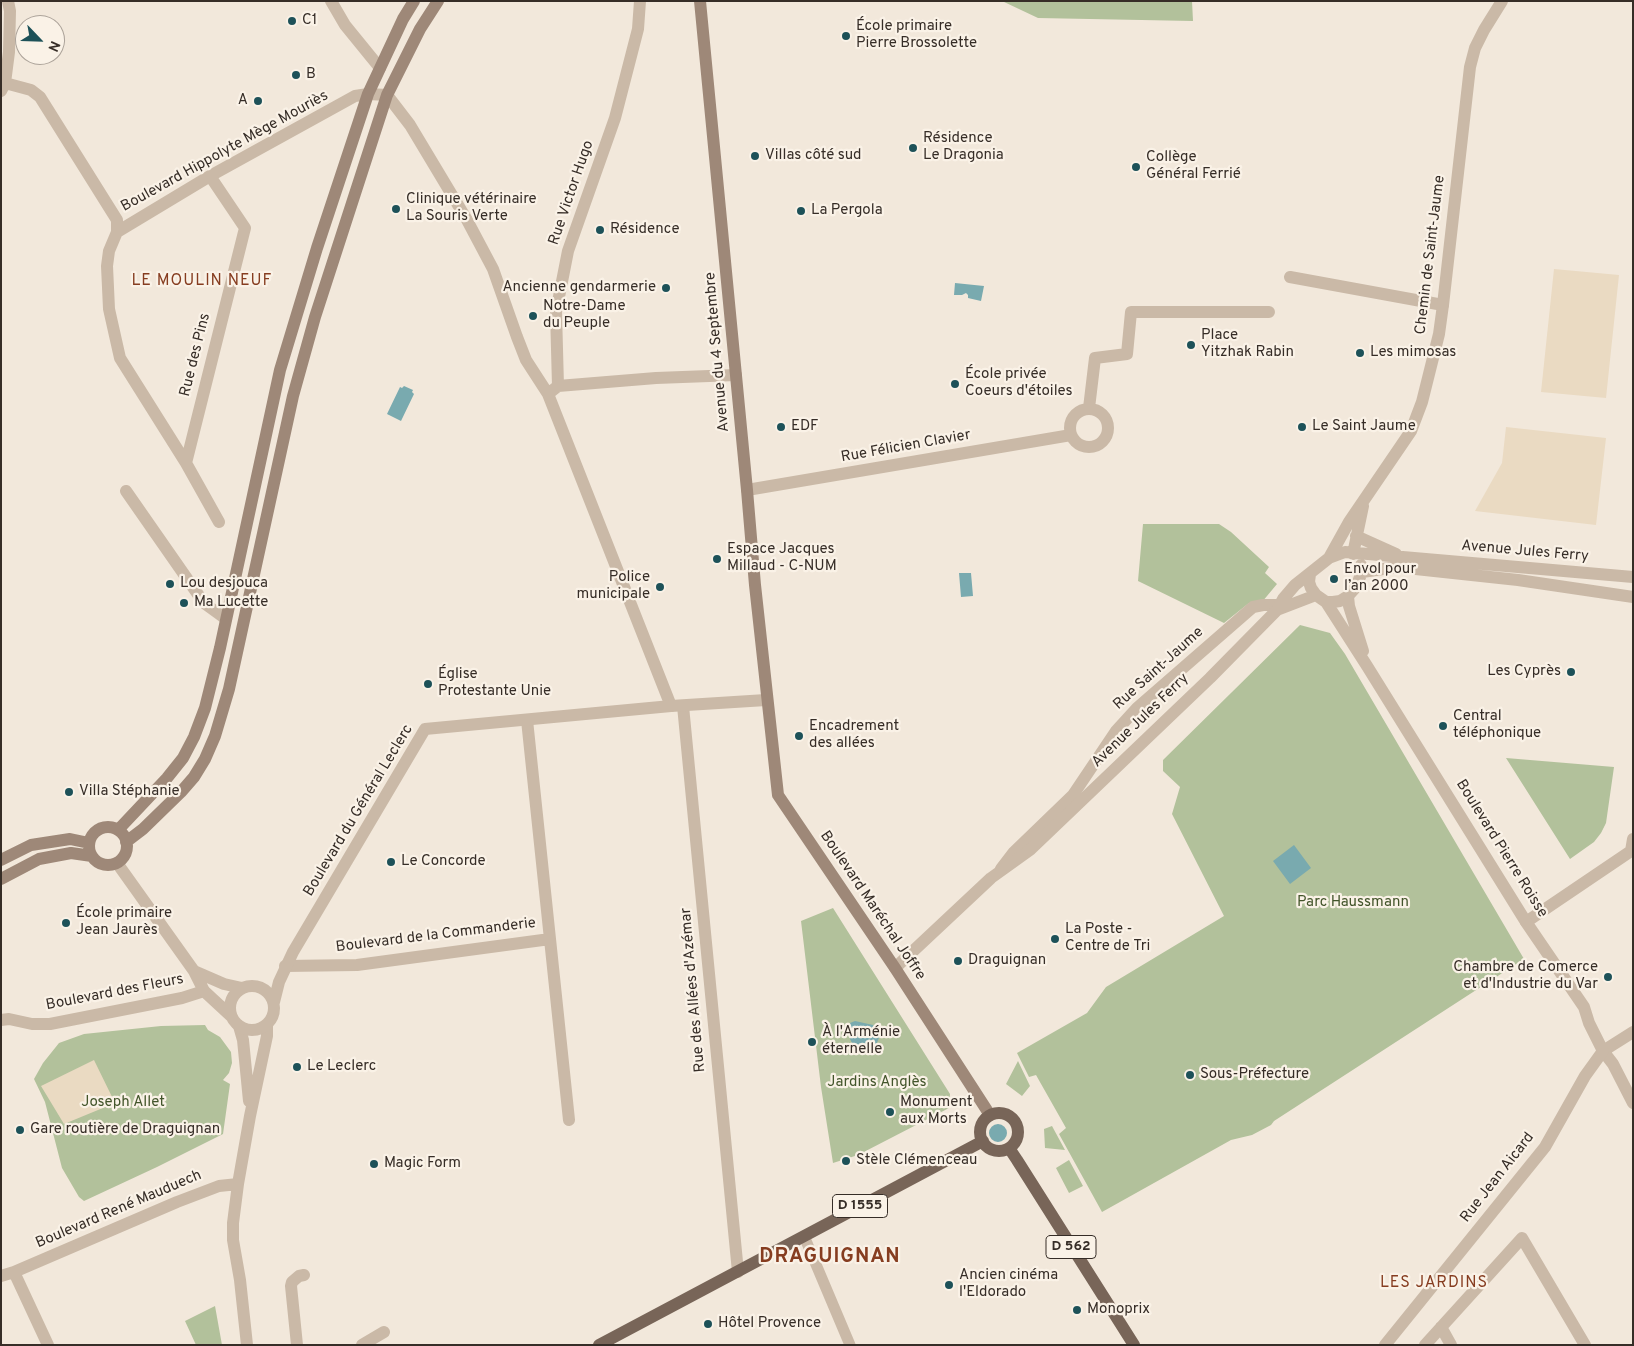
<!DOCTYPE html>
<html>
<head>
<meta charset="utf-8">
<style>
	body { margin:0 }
	#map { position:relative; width:1634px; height:1346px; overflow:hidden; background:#f2e8db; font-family:Overpass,sans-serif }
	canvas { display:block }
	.frame { position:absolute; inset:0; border:2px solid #362d27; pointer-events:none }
	.north { position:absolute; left:15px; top:15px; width:50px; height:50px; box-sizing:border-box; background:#faf2e7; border:1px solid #aca39a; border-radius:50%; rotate:114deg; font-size:14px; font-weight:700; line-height:20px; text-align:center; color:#362d27 }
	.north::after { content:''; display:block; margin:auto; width:18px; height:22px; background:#1d5158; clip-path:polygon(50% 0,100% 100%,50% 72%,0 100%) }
</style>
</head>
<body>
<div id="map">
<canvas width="1634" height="1346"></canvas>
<div class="frame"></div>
<div class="north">N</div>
</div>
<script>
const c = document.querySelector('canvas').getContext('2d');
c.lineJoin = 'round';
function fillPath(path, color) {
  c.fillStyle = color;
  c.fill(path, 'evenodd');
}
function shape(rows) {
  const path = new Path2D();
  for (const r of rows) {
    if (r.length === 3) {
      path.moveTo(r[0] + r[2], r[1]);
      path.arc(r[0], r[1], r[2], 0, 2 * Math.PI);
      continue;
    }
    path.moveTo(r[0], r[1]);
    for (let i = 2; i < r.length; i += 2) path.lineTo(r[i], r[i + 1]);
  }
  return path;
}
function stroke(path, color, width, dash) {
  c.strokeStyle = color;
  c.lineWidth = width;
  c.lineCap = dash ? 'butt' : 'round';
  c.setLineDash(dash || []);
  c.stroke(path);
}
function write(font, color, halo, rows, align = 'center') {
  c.font = font + ' Overpass,sans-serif';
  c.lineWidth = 4.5;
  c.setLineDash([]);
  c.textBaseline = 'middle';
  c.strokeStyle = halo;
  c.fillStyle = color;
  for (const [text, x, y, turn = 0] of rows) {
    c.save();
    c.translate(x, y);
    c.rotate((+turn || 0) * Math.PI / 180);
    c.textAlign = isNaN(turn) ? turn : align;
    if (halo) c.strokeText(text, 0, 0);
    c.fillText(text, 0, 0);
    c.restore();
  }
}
fillPath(shape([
	[1002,1,1192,1,1193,21,1038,18],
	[1143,524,1219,524,1231,532,1269,567,1265,573,1277,584,1262,602,1249,603,1224,623,1138,581],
	[1300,625,1330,633,1345,654,1524,959,1274,1121,1271,1125,1252,1135,1231,1140,1102,1212,1059,1134,1066,1128,1036,1075,1029,1077,1017,1053,1087,1013,1106,987,1224,916,1172,814,1180,787,1163,771,1163,760],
	[1506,758,1614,767,1606,823,1601,833,1594,842,1570,859],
	[833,908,950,1094,949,1108,858,1155,833,1163,821,1087,801,921],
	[205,1025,208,1030,220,1037,231,1052,232,1063,229,1073,223,1080,230,1084,223,1134,157,1167,84,1201,79,1197,62,1168,45,1102,34,1079,43,1063,59,1043,84,1034,161,1026],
	[1018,1061,1030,1086,1022,1096,1006,1084],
	[1052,1126,1065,1150,1045,1148,1044,1129],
	[1069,1160,1083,1186,1069,1193,1056,1168],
	[215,1306,222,1345,196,1345,185,1321]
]), '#b2c19b');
fillPath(shape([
	[1554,269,1619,275,1606,398,1541,392],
	[1506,427,1606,438,1596,525,1475,511,1502,463],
	[94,1060,115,1103,64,1124,41,1086]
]), '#eadac2');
fillPath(shape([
	[955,283,984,286,981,301,968,298,968,295,966,293,962,295,954,295],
	[404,386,413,390,412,392,414,394,401,421,387,414,400,387,402,388],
	[959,573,971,573,973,596,961,597],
	[1294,845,1311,868,1290,884,1273,861],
	[855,1021,873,1025,881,1033,876,1045,857,1053,850,1039,849,1029,850,1023],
	[998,1133,9]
]), '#79aaaf');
stroke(shape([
	[804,1236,850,1345]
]), '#cab9a7', 11);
stroke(shape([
	[5,83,31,90,40,97,117,220,117,232],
	[1,91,5,83,9,52,10,11,8,1],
	[1290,277,1443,305],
	[558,386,656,378,736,375],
	[548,394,558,386,556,312,568,251,615,118,638,29,640,1],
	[1089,408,1095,358,1127,354,1131,312,1269,312],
	[1089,428,19],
	[186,463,245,228,210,176],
	[747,490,1071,435],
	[126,491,204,603,226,619],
	[219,522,186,463,120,358,109,309,107,266,109,251,117,232,210,176,355,96,368,94,387,95,410,125,467,220,493,269,517,337,526,360,548,394,671,706],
	[683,706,738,1272],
	[527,720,569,1120],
	[1001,869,1014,852,1073,795,1116,731,1137,708,1253,607,1263,605,1280,605],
	[1526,922,1631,851,1633,839],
	[285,966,357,965,550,939],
	[1,1020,9,1019,32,1024,50,1024,182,998,204,991],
	[239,1026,243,1040,249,1101],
	[1633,1032,1603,1051,1613,1064,1633,1103],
	[14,1272,48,1345],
	[1,1276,14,1272,177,1202,219,1186,238,1184],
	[1441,1327,1451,1345],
	[247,1345,240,1280,233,1240,233,1223,238,1184,250,1116,267,1036,267,1025],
	[297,1345,291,1286,292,1282,299,1276,304,1275],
	[362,1345,384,1332],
	[1425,1345,1522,1238,1585,1345]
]), '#cab9a7', 12);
stroke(shape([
	[331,1,345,25,380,68],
	[1356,536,1396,554],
	[1353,554,1363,506],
	[1329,558,1349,522,1411,431,1422,402,1439,334,1443,305,1470,67,1475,48,1484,30,1502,1],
	[1362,572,1397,567,1518,580,1633,597],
	[1310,574,1309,582,1311,588,1316,595,1326,602,1333,602,1340,601,1348,596,1356,587,1362,572,1361,565],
	[1348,596,1349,606,1363,651],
	[1326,602,1367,666,1526,922,1584,1007,1589,1023,1603,1051,1585,1076,1545,1147,1385,1345],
	[1277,610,1283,599,1295,585,1329,558,1345,552,1633,577],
	[117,863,194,971,204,991,231,1016],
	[895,968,991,878,1030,850,1210,678,1277,610,1316,595],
	[194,971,224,984,242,988],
	[252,1008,22],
	[274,1002,279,982,293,952,425,729,671,706,766,700]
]), '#cab9a7', 12);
stroke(shape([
	[700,1,747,490,755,585,778,795,895,968,990,1115],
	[108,846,19],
	[118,830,167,778,183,758,194,737,205,708,220,648,280,370,317,248,368,94,403,19,414,1],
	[126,842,143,829,181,792,194,777,205,759,215,736,229,689,293,396,315,317,387,95,420,29,438,1],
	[1,860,31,845,70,839,89,843],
	[1,879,39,859,71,853,92,856]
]), '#9e8878', 12);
stroke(shape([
	[999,1132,19],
	[1009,1148,1017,1160,1134,1345],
	[599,1345,983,1141]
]), '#786558', 12);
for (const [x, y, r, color] of [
	[292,21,5,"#1d5158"],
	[846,36,5,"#1d5158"],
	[296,75,5,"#1d5158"],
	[258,101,5,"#1d5158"],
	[913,148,5,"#1d5158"],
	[755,156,5,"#1d5158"],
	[1136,167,5,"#1d5158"],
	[396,209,5,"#1d5158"],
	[801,211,5,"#1d5158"],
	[600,230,5,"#1d5158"],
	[666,288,5,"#1d5158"],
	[533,316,5,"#1d5158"],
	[1191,345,5,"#1d5158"],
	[1360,353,5,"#1d5158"],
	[955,384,5,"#1d5158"],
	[781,427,5,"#1d5158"],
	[1302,427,5,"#1d5158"],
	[717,559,5,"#1d5158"],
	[1334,579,5,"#1d5158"],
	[170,584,5,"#1d5158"],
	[660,587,5,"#1d5158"],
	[184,603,5,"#1d5158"],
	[1571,672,5,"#1d5158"],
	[428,684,5,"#1d5158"],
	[1443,726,5,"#1d5158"],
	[799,736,5,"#1d5158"],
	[69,792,5,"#1d5158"],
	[391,862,5,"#1d5158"],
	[66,923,5,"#1d5158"],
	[1055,939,5,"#1d5158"],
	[958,961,5,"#1d5158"],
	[1608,977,5,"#1d5158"],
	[812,1042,5,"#1d5158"],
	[297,1067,5,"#1d5158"],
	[1190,1075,5,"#1d5158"],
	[890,1112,5,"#1d5158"],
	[20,1130,5,"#1d5158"],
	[846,1161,5,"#1d5158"],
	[374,1164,5,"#1d5158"],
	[949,1285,5,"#1d5158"],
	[1077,1310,5,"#1d5158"],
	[708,1324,5,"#1d5158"]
]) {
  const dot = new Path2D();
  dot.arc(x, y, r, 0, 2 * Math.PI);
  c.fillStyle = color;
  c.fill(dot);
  stroke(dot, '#faf2e7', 2);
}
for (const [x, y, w] of [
	[860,1206,55],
	[1071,1247,50]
]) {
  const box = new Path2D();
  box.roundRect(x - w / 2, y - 11.5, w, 23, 4);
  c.fillStyle = '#faf2e7';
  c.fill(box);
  stroke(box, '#362d27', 1);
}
write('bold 14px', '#362d27', null, [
	["D 1555",860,1206],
	["D 562",1071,1247]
]);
write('15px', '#362d27', '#faf2e7', [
	["C1",302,21],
	["École primaire",856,27],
	["Pierre Brossolette",856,44],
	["B",306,75],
	["A",248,101,"right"],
	["Résidence",923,139],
	["Le Dragonia",923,156],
	["Villas côté sud",765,156],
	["Collège",1146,158],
	["Général Ferrié",1146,175],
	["Clinique vétérinaire",406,200],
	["La Souris Verte",406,217],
	["La Pergola",811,211],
	["Résidence",610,230],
	["Ancienne gendarmerie",656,288,"right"],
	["Notre-Dame",543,307],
	["du Peuple",543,324],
	["Place",1201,336],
	["Yitzhak Rabin",1201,353],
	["Les mimosas",1370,353],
	["École privée",965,375],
	["Coeurs d'étoiles",965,392],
	["EDF",791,427],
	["Le Saint Jaume",1312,427],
	["Espace Jacques",727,550],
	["Millaud - C-NUM",727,567],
	["Envol pour",1344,570],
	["l’an 2000",1344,587],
	["Police",650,578,"right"],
	["municipale",650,595,"right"],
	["Lou desjouca",180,584],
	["Ma Lucette",194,603],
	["Les Cyprès",1561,672,"right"],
	["Église",438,675],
	["Protestante Unie",438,692],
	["Central",1453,717],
	["téléphonique",1453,734],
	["Encadrement",809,727],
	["des allées",809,744],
	["Villa Stéphanie",79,792],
	["Le Concorde",401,862],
	["École primaire",76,914],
	["Jean Jaurès",76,931],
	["La Poste -",1065,930],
	["Centre de Tri",1065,947],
	["Draguignan",968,961],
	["Chambre de Comerce",1598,968,"right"],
	["et d'Industrie du Var",1598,985,"right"],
	["À l'Arménie",822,1033],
	["éternelle",822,1050],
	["Le Leclerc",307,1067],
	["Sous-Préfecture",1200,1075],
	["Monument",900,1103],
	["aux Morts",900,1120],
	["Gare routière de Draguignan",30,1130],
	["Stèle Clémenceau",856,1161],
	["Magic Form",384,1164],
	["Ancien cinéma",959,1276],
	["l'Eldorado",959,1293],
	["Monoprix",1087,1310],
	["Hôtel Provence",718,1324]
], 'left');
write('15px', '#362d27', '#faf2e7', [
	["Boulevard Hippolyte Mège Mouriès",225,152,-29],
	["Rue Victor Hugo",572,193,-71],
	["Chemin de Saint-Jaume",1431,255,-83],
	["Avenue du 4 Septembre",718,352,-95],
	["Rue des Pins",196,355,-76],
	["Rue Félicien Clavier",906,447,-10],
	["Avenue Jules Ferry",1525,552,5],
	["Rue Saint-Jaume",1159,669,-42],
	["Avenue Jules Ferry",1141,721,-44],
	["Boulevard du Général Leclerc",359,811,-59],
	["Boulevard Pierre Roisse",1501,849,58],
	["Boulevard Maréchal Joffre",872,906,56],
	["Boulevard de la Commanderie",436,936,-7],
	["Rue des Allées d'Azémar",694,990,-95],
	["Boulevard des Fleurs",115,993,-11],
	["Rue Jean Aicard",1498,1178,-52],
	["Boulevard René Mauduech",119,1210,-23]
]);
write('15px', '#43552b', '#faf2e7', [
	["Parc Haussmann",1353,903],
	["Jardins Anglès",877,1083],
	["Joseph Allet",123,1103]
]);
c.letterSpacing = '1px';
write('16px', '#863d20', '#faf2e7', [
	["LE MOULIN NEUF",202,282],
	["LES JARDINS",1434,1284]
]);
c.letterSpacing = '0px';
c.letterSpacing = '1px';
write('bold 20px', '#863d20', '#faf2e7', [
	["DRAGUIGNAN",830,1258]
]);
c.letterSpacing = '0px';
</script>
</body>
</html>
